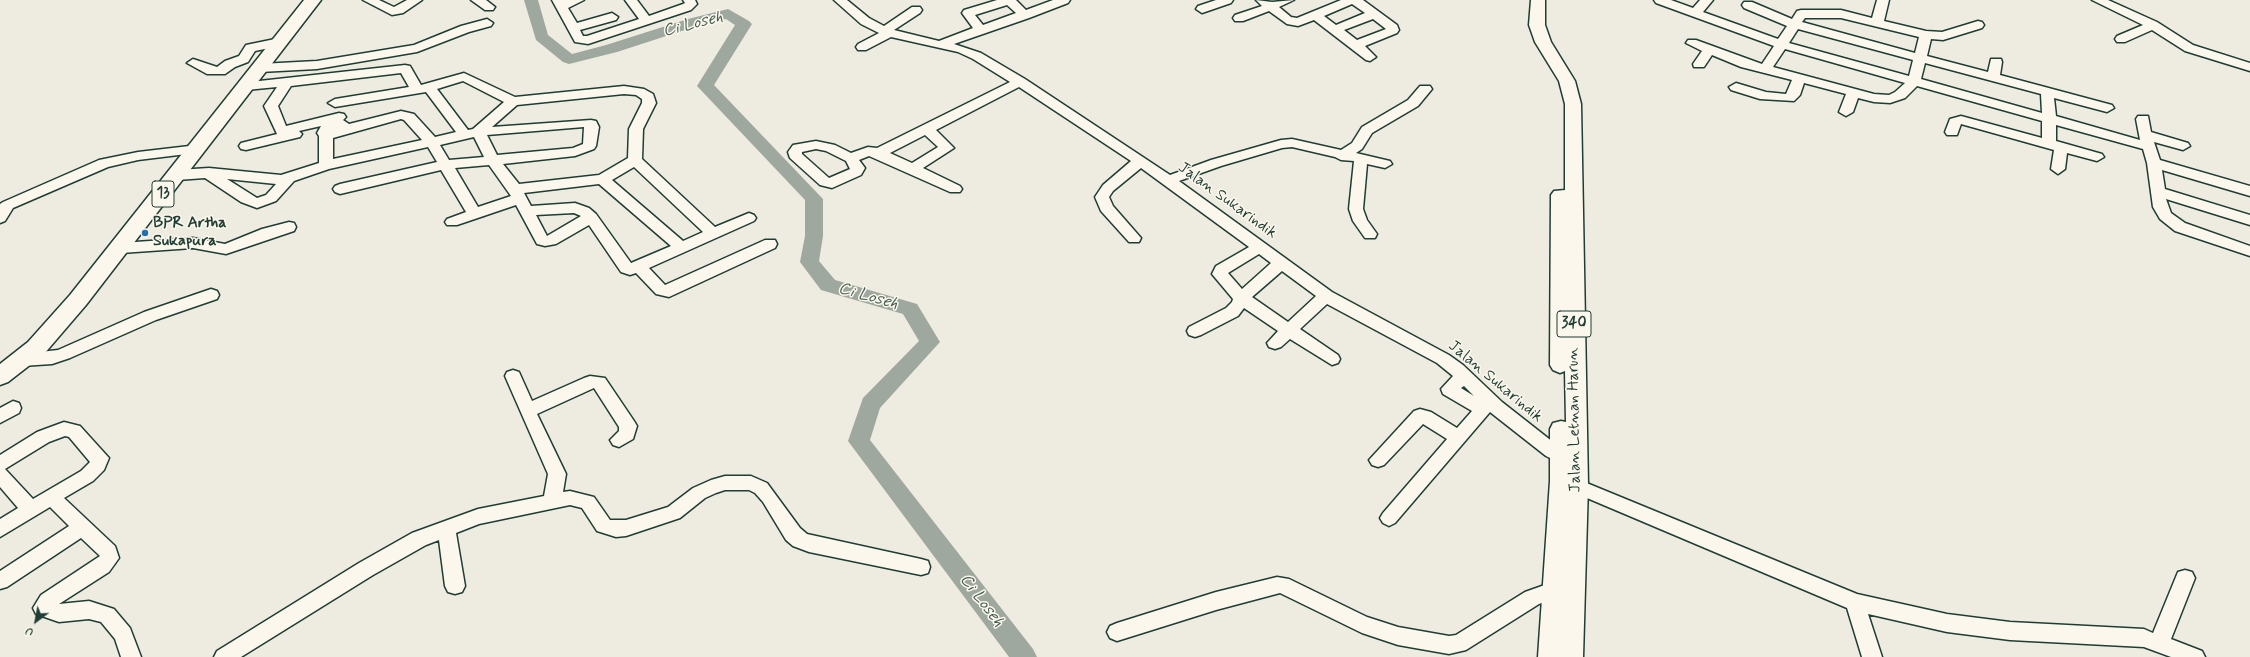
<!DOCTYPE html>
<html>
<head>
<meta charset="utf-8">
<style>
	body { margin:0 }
	#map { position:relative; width:2250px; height:657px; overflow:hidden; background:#eeece1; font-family:Mynerve,sans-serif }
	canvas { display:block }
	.north { position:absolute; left:16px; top:601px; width:40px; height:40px; -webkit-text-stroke:3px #fbf7ec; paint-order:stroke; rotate:212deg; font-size:11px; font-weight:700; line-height:16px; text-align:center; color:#1f3d34 }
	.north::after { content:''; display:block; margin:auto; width:14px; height:18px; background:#1f3d34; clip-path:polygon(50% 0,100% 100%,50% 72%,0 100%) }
</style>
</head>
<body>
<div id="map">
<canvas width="2250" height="657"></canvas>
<div class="north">U</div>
</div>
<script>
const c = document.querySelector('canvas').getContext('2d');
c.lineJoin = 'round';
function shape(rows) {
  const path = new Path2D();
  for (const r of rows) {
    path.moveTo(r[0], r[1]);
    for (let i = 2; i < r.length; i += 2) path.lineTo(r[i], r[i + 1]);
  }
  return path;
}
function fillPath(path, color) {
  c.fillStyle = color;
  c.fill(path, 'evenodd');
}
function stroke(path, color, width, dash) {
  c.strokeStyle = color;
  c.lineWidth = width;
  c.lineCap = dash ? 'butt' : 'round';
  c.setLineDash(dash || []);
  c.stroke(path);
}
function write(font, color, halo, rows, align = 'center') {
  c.font = font + ' Mynerve,sans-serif';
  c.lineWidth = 3;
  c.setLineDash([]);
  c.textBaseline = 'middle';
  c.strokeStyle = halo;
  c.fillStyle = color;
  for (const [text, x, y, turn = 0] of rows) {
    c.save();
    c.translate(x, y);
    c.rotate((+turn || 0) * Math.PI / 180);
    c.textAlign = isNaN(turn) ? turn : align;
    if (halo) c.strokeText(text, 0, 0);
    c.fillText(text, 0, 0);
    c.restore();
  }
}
fillPath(shape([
	[524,0,538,0,548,35,572,54,606,45,688,19,728,9,749,21,752,24,714,85,823,199,823,236,819,261,835,280,917,304,940,342,880,408,870,440,1033,649,1037,657,1009,657,848,441,863,398,919,341,903,314,821,290,800,262,805,236,805,200,697,86,735,25,726,19,697,26,617,52,569,64,563,62,536,40,524,0]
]), '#9fa89f');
const minor = shape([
	[363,0,379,0,394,7,407,0,422,0,403,13,392,15,363,0],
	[471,0,486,0,495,7,493,10,485,10,471,0],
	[552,0,584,0,568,8,577,23,612,13,618,17,616,20,580,30,583,36,587,36,639,19,625,0,637,0,649,16,683,4,685,3,683,0,695,0,697,4,691,10,588,44,575,42,552,0],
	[834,0,847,0,869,18,884,26,912,7,920,7,922,10,920,13,894,30,939,41,973,28,962,13,964,10,997,0,1016,0,1026,10,1053,0,1070,0,1068,3,1029,18,954,44,981,53,1025,79,1170,175,1211,160,1281,140,1292,139,1341,150,1352,143,1362,127,1408,100,1420,86,1430,86,1432,89,1418,106,1372,133,1362,149,1356,153,1390,161,1392,164,1385,168,1367,164,1363,209,1367,220,1377,234,1375,238,1365,238,1353,221,1349,209,1354,161,1341,160,1335,157,1292,147,1282,148,1221,166,1179,181,1332,292,1449,355,1463,365,1502,402,1558,446,1574,455,1577,460,1574,465,1568,467,1546,456,1490,412,1395,523,1389,526,1383,523,1380,518,1383,513,1447,439,1423,424,1384,465,1378,467,1372,465,1369,460,1414,411,1420,409,1431,412,1457,428,1472,411,1443,394,1441,389,1453,376,1437,363,1327,304,1300,329,1338,355,1340,359,1338,363,1332,365,1290,339,1281,347,1275,349,1269,347,1267,343,1278,331,1244,308,1238,316,1201,335,1195,337,1189,335,1187,331,1189,327,1226,308,1232,302,1233,299,1212,274,1216,266,1249,247,1141,168,1113,191,1109,197,1113,206,1141,238,1139,242,1129,242,1101,211,1095,197,1103,185,1131,161,1019,87,936,130,954,148,923,168,960,186,962,189,960,192,950,192,869,156,859,160,865,168,861,175,832,188,820,185,790,158,788,152,793,145,816,141,835,145,851,153,868,147,877,148,1010,82,973,59,958,52,891,37,866,50,858,50,856,47,858,44,879,33,861,24,834,0],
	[1007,5,1016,13,983,25,975,15,1007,5],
	[925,135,938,147,912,163,890,153,925,135],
	[816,149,826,151,846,161,850,169,829,178,802,154,802,152,816,149],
	[1259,254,1271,263,1242,289,1228,273,1259,254],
	[1282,271,1316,296,1288,322,1252,297,1282,271],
	[1464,386,1474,396,1461,388,1464,386],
	[1216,0,1233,0,1231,3,1202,13,1196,9,1198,6,1216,0],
	[1256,0,1272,2,1294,0,1279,7,1291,17,1297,18,1341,0,1363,0,1397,25,1399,30,1397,33,1365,46,1376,57,1370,61,1366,60,1314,20,1298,26,1287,24,1269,11,1243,21,1235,21,1233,18,1235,15,1262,6,1256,0],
	[1352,4,1365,13,1336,25,1324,16,1352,4],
	[1373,19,1386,29,1357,40,1344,30,1373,19],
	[1654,0,1671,0,1693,8,1700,0,1713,0,1703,12,1778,39,1787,26,1744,8,1742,5,1744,2,1752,2,1792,19,1797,11,1801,10,1841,10,1872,18,1877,0,1889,0,1884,21,1926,31,1942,32,1978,21,1982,22,1984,25,1982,28,1943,40,1931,39,1927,56,1988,72,1991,59,2001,59,2002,62,2000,75,2112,105,2114,108,2107,112,2054,98,2056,116,2140,140,2136,119,2138,116,2148,116,2151,132,2188,143,2190,146,2183,150,2154,142,2160,160,2250,186,2250,196,2162,170,2165,189,2250,215,2250,225,2166,199,2171,213,2185,223,2250,246,2250,256,2175,231,2160,219,2153,207,2147,163,2143,149,2056,125,2056,141,2102,154,2104,157,2097,161,2067,153,2065,169,2058,174,2051,169,2054,150,1961,124,1957,135,1947,135,1945,132,1950,119,1961,116,2042,138,2042,121,1917,86,1905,98,1890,103,1874,102,1858,98,1853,112,1846,116,1839,112,1846,94,1804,83,1800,95,1794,101,1760,99,1731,90,1729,87,1736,83,1766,92,1786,94,1792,80,1741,67,1712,55,1704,67,1694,67,1693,64,1702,51,1686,43,1688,40,1696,40,1762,64,1774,46,1656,3,1654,0],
	[1805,18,1841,18,1919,37,1915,53,1802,22,1805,18],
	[1798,29,1913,60,1909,76,1789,43,1798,29],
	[1785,49,1905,83,1895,92,1889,95,1874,94,1773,67,1785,49],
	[1925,63,2041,94,2042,113,1921,79,1925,63],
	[2092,0,2108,0,2157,22,2193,45,2250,63,2250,71,2185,51,2152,30,2125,42,2117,42,2115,39,2117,36,2143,25,2092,0],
	[487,19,493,23,491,26,469,32,417,52,317,69,260,72,254,68,260,64,317,61,414,45,461,26,487,19],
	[280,38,286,42,284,45,255,51,248,62,235,67,225,74,207,74,187,63,193,59,217,67,225,61,239,56,246,45,280,38],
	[405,65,410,66,421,85,464,73,515,97,624,86,644,89,653,94,656,103,643,129,642,159,715,227,749,213,754,215,756,218,754,221,649,268,665,285,765,240,775,240,777,244,775,248,669,297,656,294,636,273,630,275,621,272,589,225,556,244,545,246,537,244,516,205,457,225,447,225,445,222,447,219,466,212,441,170,340,194,335,192,333,189,335,186,340,184,437,162,428,147,329,169,294,181,276,201,257,208,241,202,205,178,177,180,172,178,170,175,172,172,177,170,209,168,281,175,319,163,319,136,317,133,321,126,299,131,302,134,300,137,246,150,241,149,239,146,241,143,277,134,264,106,277,87,246,90,239,86,241,83,405,65],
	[401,73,409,87,335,99,328,103,335,107,426,92,456,132,435,137,414,114,401,111,349,124,343,120,346,117,344,114,339,113,286,126,278,106,291,86,401,73],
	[463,81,504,102,473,129,468,130,437,89,463,81],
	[624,94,636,95,642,99,642,103,629,129,628,158,599,175,519,184,503,164,575,156,594,149,596,146,599,127,596,121,591,120,492,127,517,105,624,94],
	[401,119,404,120,422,140,333,159,333,138,401,119],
	[584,127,583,144,573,148,497,155,487,135,584,127],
	[474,137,484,157,449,160,440,145,474,137],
	[489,165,511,196,478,207,455,168,489,165],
	[634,167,703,232,683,241,612,180,634,167],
	[227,179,276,184,266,195,257,198,227,179],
	[599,184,671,246,631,263,596,214,589,208,575,203,531,206,524,193,599,184],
	[574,213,581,216,547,236,536,215,574,213],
	[198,145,203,146,205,149,203,152,138,160,108,167,13,208,5,221,0,223,0,204,3,202,99,160,138,152,198,145],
	[289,222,294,223,296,227,294,231,226,254,193,248,121,253,116,252,113,248,116,244,121,243,193,238,225,244,262,229,289,222],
	[211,289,217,291,219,295,217,299,156,320,70,358,52,364,22,366,16,364,14,360,16,356,22,354,58,350,144,312,211,289],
	[513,370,519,372,532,401,584,378,590,376,605,378,634,421,637,426,633,439,619,447,613,445,610,440,619,431,619,427,594,388,537,414,566,474,563,492,570,491,594,497,610,520,626,520,668,507,693,488,711,480,725,476,751,476,767,483,800,528,807,534,921,559,928,561,930,567,928,573,921,575,809,552,793,546,786,540,763,502,755,493,749,490,725,490,716,493,705,498,680,518,626,536,616,537,597,531,582,508,570,505,479,524,456,533,465,586,462,592,455,594,448,592,445,586,439,540,426,545,373,575,241,657,214,657,217,651,359,563,412,533,478,509,544,496,548,474,505,376,507,372,513,370],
	[13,401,19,403,21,408,19,413,0,423,0,408,13,401],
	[64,422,80,426,109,458,104,470,93,481,64,498,115,546,119,558,109,572,59,604,89,601,114,609,130,628,141,657,121,657,115,639,101,622,89,619,59,622,36,614,33,608,41,595,100,556,81,538,7,587,0,589,0,571,69,526,50,507,0,537,0,519,18,508,0,487,0,455,37,432,64,422],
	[65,436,69,437,90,462,81,471,33,499,5,469,49,442,65,436],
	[1567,475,1857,594,1947,614,2010,622,2144,629,2153,633,2178,572,2185,570,2192,572,2195,578,2171,639,2202,651,2205,657,2171,657,2144,647,2010,640,1947,632,1868,614,1882,657,1862,657,1847,608,1561,487,1558,482,1561,477,1567,475],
	[1277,577,1289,579,1367,617,1398,627,1449,636,1456,635,1525,592,1556,581,1563,583,1566,589,1563,595,1539,604,1466,650,1449,654,1398,645,1362,633,1280,593,1216,610,1117,641,1110,638,1107,632,1110,626,1117,623,1216,592,1277,577]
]);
const major = shape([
	[1531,0,1545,0,1545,25,1551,42,1575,81,1581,104,1588,485,1583,657,1538,657,1550,481,1550,429,1553,423,1561,421,1566,422,1565,371,1560,373,1553,370,1550,365,1551,195,1554,191,1565,190,1565,104,1559,81,1535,42,1529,25,1531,0]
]);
const highway = shape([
	[304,0,321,0,86,305,44,354,8,382,0,385,0,364,28,342,70,295,304,0]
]);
stroke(minor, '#1f3d34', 3);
stroke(major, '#1f3d34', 3);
stroke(highway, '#1f3d34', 3);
fillPath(minor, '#fbf7ec');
fillPath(major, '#fbf7ec');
fillPath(highway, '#fbf7ec');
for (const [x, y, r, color] of [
	[145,233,4,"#1f6fb2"]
]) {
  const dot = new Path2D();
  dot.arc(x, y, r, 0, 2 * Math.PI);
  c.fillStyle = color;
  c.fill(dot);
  stroke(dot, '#fbf7ec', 1.5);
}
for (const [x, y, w] of [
	[163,194,22],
	[1574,324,34]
]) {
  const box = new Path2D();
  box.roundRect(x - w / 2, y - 13, w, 26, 3);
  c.fillStyle = '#fbf7ec';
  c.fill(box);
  stroke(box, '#1f3d34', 1);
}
write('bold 15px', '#1f3d34', null, [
	["13",163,194],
	["340",1574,324]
]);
write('16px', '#1f3d34', '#fbf7ec', [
	["Jalan Sukarindik",1227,201,36],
	["Jalan Sukarindik",1495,382,40],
	["Jalan Letnan Harun",1575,420,-91]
]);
write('bold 16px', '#1f3d34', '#fbf7ec', [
	["BPR Artha",153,224],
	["Sukapura",153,242]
], 'left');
write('italic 17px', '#455d54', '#fbf7ec', [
	["Ci Loseh",693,25,-14],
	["Ci Loseh",868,297,16],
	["Ci Loseh",981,601,53]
]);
</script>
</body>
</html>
